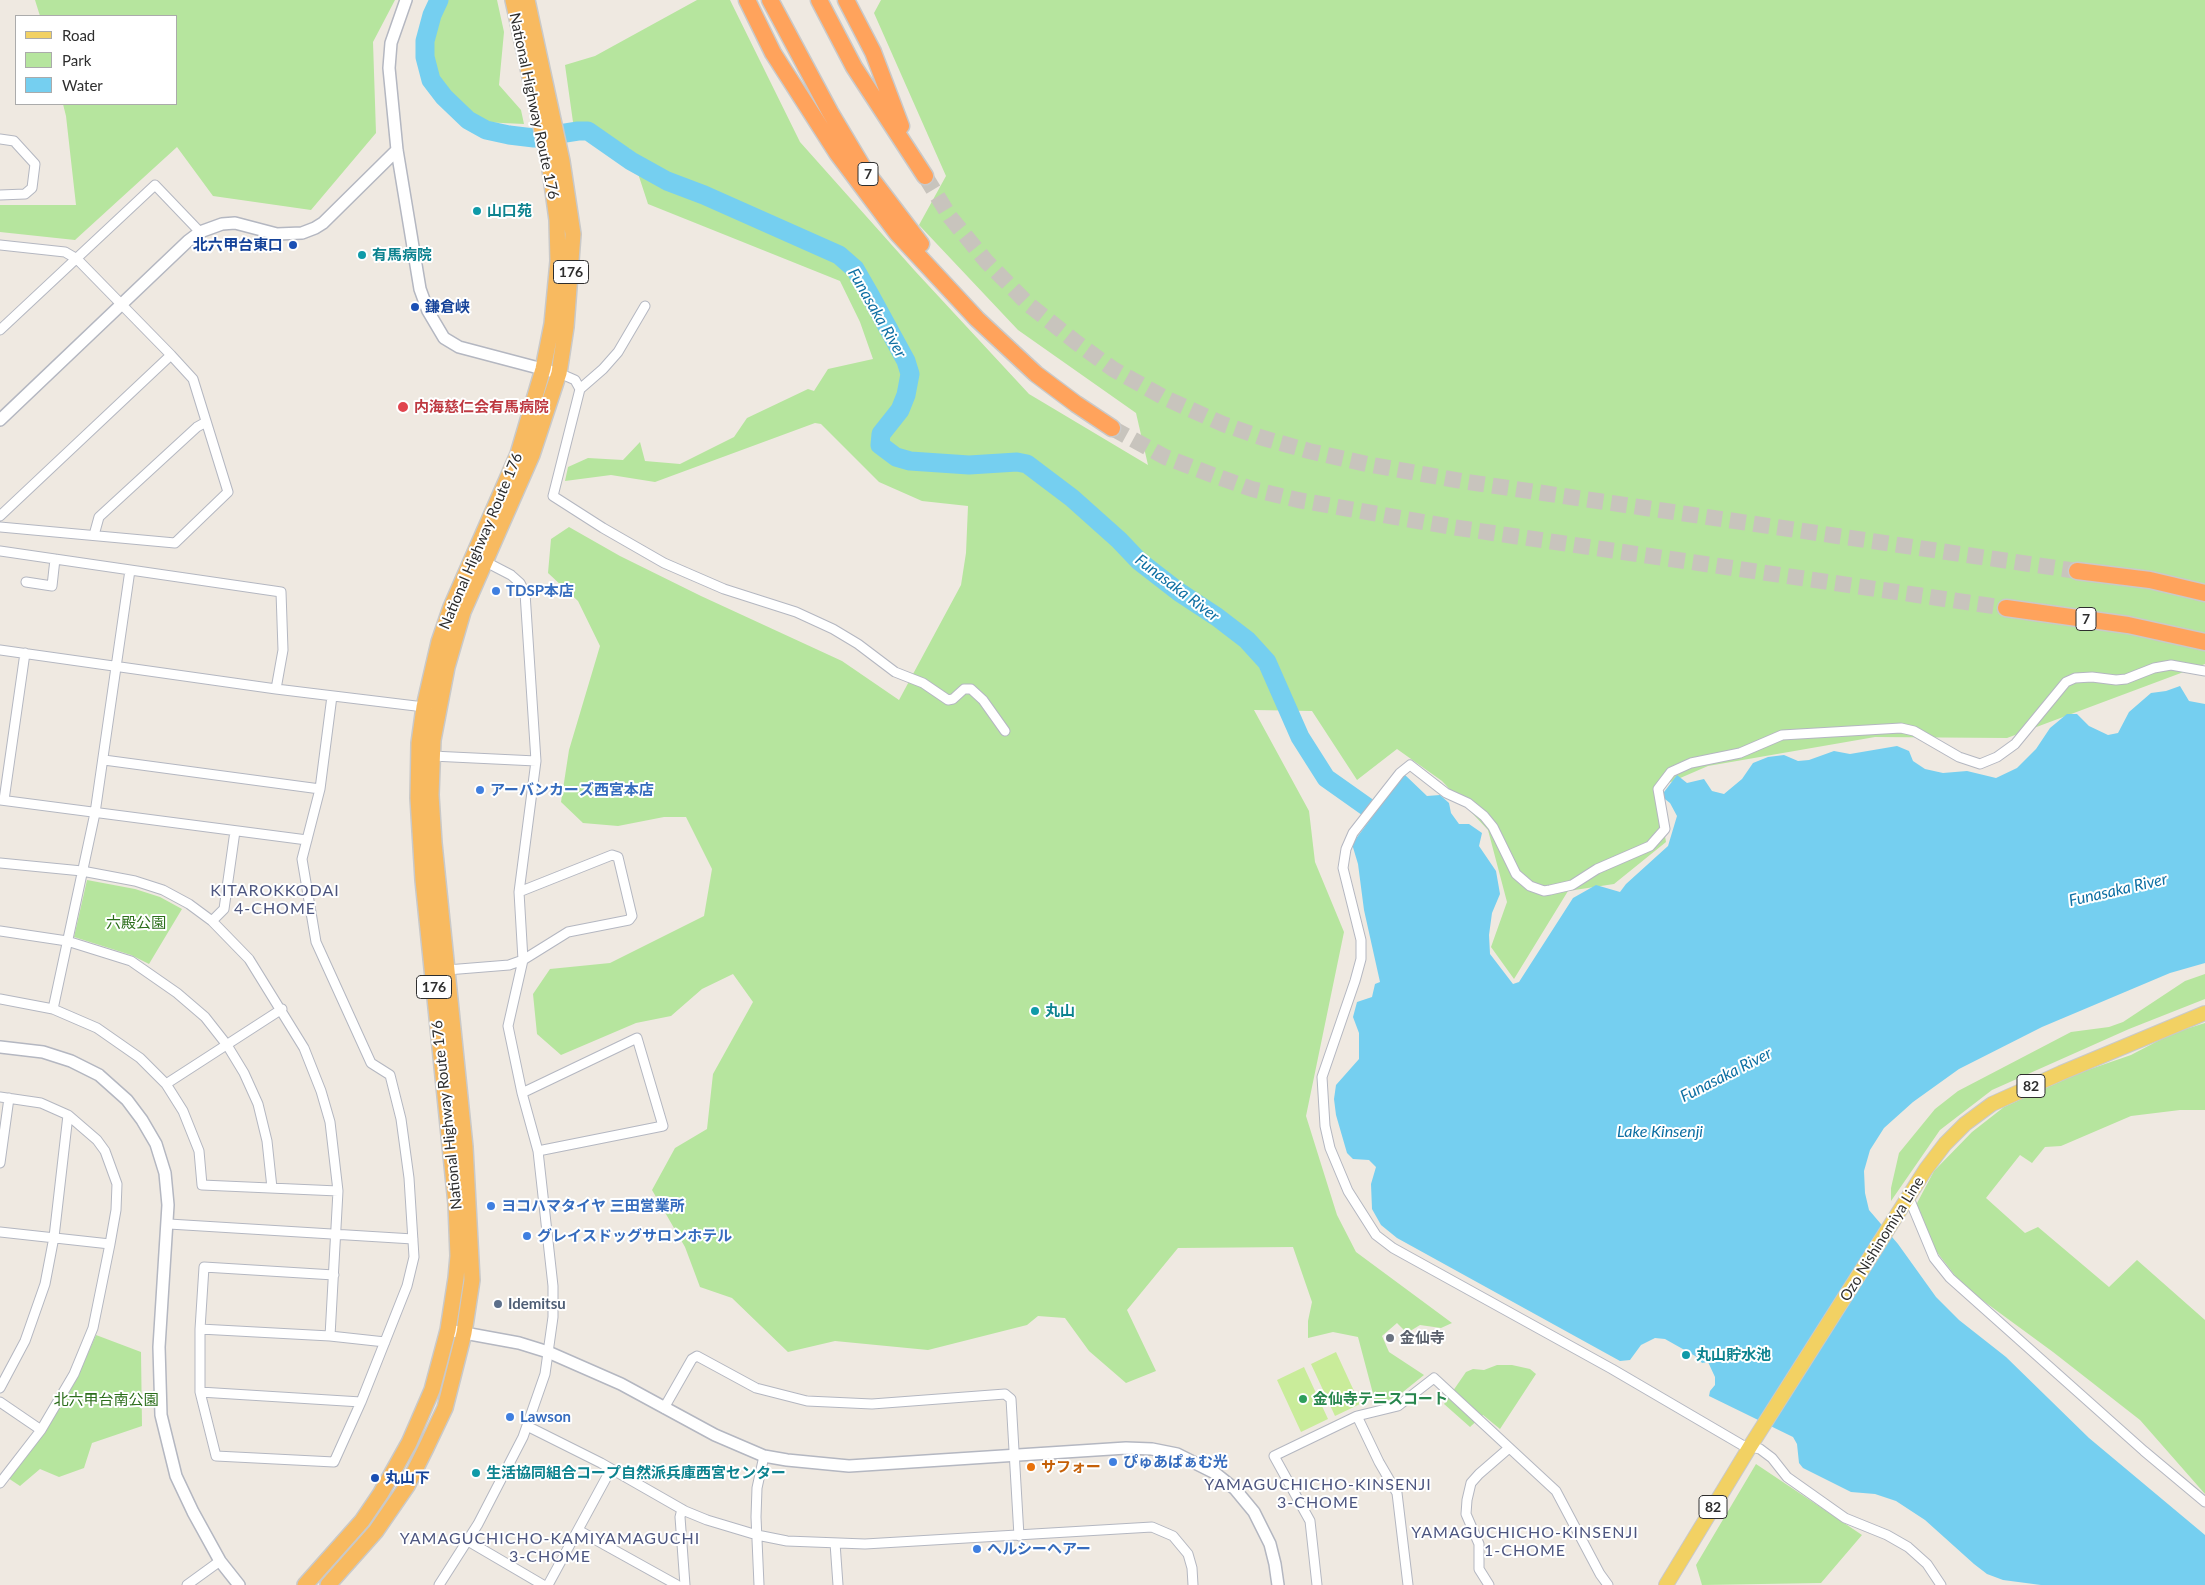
<!DOCTYPE html>
<html>
<head>
<meta charset="utf-8">
<style>
	body { margin:0 }
	#map { position:relative; width:2205px; height:1585px; overflow:hidden; background:#efe9e1; font-family:Lato,sans-serif }
	canvas { display:block }
	.legend { position:absolute; left:15px; top:15px; width:162px; height:90px; box-sizing:border-box; background:#fff; border:1px solid #ababab; margin:0; padding:6px 9px; list-style:none; font-size:15px; color:#2e2e2e }
	.legend li { display:flex; align-items:center; gap:10px; height:25px }
	.legend b { width:25px; border:1px solid #ababab }
</style>
</head>
<body>
<div id="map">
<canvas width="2205" height="1585"></canvas>
<ul class="legend">
<li><b style="height:6px;background:#f2d163"></b>Road</li>
<li><b style="height:14px;background:#b6e59e"></b>Park</li>
<li><b style="height:14px;background:#75cff0"></b>Water</li>
</ul>
</div>
<script>
const c = document.querySelector('canvas').getContext('2d');
c.lineJoin = 'round';
function fillPath(path, color) {
  c.fillStyle = color;
  c.fill(path, 'evenodd');
}
function shape(rows) {
  const path = new Path2D();
  for (const r of rows) {
    path.moveTo(r[0], r[1]);
    for (let i = 2; i < r.length; i += 2) path.lineTo(r[i], r[i + 1]);
  }
  return path;
}
function stroke(path, color, width, dash) {
  c.strokeStyle = color;
  c.lineWidth = width;
  c.lineCap = dash ? 'butt' : 'round';
  c.setLineDash(dash || []);
  c.stroke(path);
}
function write(font, color, halo, rows, align = 'center') {
  c.font = font + ' Lato,"Noto Sans JP",sans-serif';
  c.lineWidth = 4;
  c.setLineDash([]);
  c.textBaseline = 'middle';
  c.strokeStyle = halo;
  c.fillStyle = color;
  for (const [text, x, y, turn = 0] of rows) {
    c.save();
    c.translate(x, y);
    c.rotate((+turn || 0) * Math.PI / 180);
    c.textAlign = isNaN(turn) ? turn : align;
    if (halo) c.strokeText(text, 0, 0);
    c.fillText(text, 0, 0);
    c.restore();
  }
}
fillPath(shape([
	[35,0,395,0,373,42,376,133,311,210,213,196,177,147,75,240,0,232,0,205,76,205,66,116,63,104,176,104,176,16,40,16],
	[439,0,497,0,504,32,499,85,521,110,524,124,482,122,442,90,429,49],
	[697,0,730,0,800,142,915,271,1029,394,1148,465,1136,413,1018,330,919,225,946,176,874,13,881,0,2205,0,2205,664,2007,738,1875,737,1708,766,1657,788,1666,842,1614,884,1568,891,1514,979,1491,947,1507,902,1488,830,1442,781,1397,749,1357,780,1312,711,1254,710,1309,811,1315,862,1344,932,1306,1116,1337,1215,1356,1252,1452,1323,1441,1328,1420,1325,1407,1333,1397,1323,1382,1336,1389,1352,1424,1375,1398,1396,1376,1405,1358,1337,1333,1332,1308,1338,1308,1321,1312,1302,1293,1247,1178,1248,1127,1310,1156,1371,1126,1383,1089,1351,1065,1318,1038,1316,1027,1325,928,1350,835,1341,788,1352,732,1298,700,1287,685,1247,652,1190,675,1148,707,1129,713,1074,753,1002,733,974,702,989,671,1016,636,1023,561,1055,537,1034,533,994,550,969,610,963,704,916,712,869,686,817,664,817,618,826,583,823,561,802,569,750,600,646,578,601,548,573,551,539,569,527,620,556,701,596,842,661,899,700,961,585,966,553,968,506,922,501,879,482,821,424,815,423,655,482,611,475,565,481,568,467,588,458,623,460,640,442,645,461,680,464,734,437,747,418,808,389,814,391,828,369,873,359,860,322,840,281,648,204,630,149,573,122,565,65,595,56],
	[87,880,135,889,160,897,182,909,149,964,131,955,74,937],
	[2205,974,2205,999,2129,1029,1992,1090,1940,1130,1891,1201,1891,1188,1899,1153,1935,1109,1958,1091,2071,1032,2109,1027,2123,1022,2185,981],
	[2205,1023,2205,1110,2180,1110,2131,1116,2061,1146,2045,1147,2032,1163,2020,1155,1986,1198,2025,1233,2038,1227,2109,1287,2137,1260,2205,1320,2205,1494,2140,1420,2053,1352,1963,1286,1936,1251,1916,1205,1934,1171,1972,1132,2004,1107,2079,1073,2131,1055,2173,1033],
	[96,1335,141,1352,142,1426,92,1443,84,1468,59,1477,40,1469,20,1486,8,1478,45,1432,77,1378],
	[1497,1365,1512,1365,1530,1369,1536,1374,1500,1429,1483,1415,1470,1427,1444,1404,1466,1372,1473,1369,1484,1370],
	[1756,1464,1862,1535,1821,1583,1702,1585,1696,1565]
]), '#b6e59e');
fillPath(shape([
	[1336,1352,1360,1404,1335,1416,1311,1364],
	[1304,1367,1328,1419,1301,1432,1277,1380]
]), '#c9ec9a');
fillPath(shape([
	[2180,686,2189,701,2205,704,2205,963,2170,973,2042,1027,1959,1069,1913,1102,1884,1128,1870,1150,1864,1171,1865,1193,1869,1210,1898,1244,1936,1297,1959,1320,2006,1357,2089,1438,2205,1535,2205,1585,2041,1585,2003,1580,1987,1574,1974,1564,1925,1520,1896,1501,1875,1494,1851,1492,1803,1468,1799,1463,1797,1444,1793,1437,1709,1396,1710,1391,1715,1385,1715,1377,1708,1362,1702,1363,1697,1357,1665,1339,1655,1338,1641,1345,1630,1360,1620,1361,1397,1238,1381,1225,1372,1209,1371,1184,1376,1167,1369,1160,1353,1159,1347,1153,1336,1115,1334,1099,1336,1085,1359,1059,1359,1033,1353,1017,1357,1002,1372,997,1375,984,1380,982,1364,910,1358,864,1352,844,1404,774,1427,796,1440,795,1449,803,1451,813,1459,824,1469,824,1482,833,1479,846,1496,871,1500,894,1492,913,1489,935,1490,954,1513,984,1519,982,1573,898,1596,885,1620,892,1626,884,1668,846,1677,816,1670,803,1661,796,1677,775,1687,783,1704,779,1712,791,1724,794,1742,779,1753,763,1768,757,1784,755,1798,761,1809,760,1834,751,1850,754,1897,746,1909,751,1913,761,1925,769,1943,773,1967,771,1996,778,2017,768,2036,749,2050,728,2067,714,2077,714,2089,726,2108,735,2118,733,2129,712,2151,693,2166,691]
]), '#75cff0');
stroke(shape([
	[439,0,432,15,425,41,425,57,431,80,444,97,468,120,486,130,509,135,534,138,578,131,588,131,631,161,667,181,704,195,839,255,855,269,870,295,906,361,910,374,906,395,900,410,881,434,880,445,896,457,910,461,969,465,1017,462,1027,464,1072,498,1119,540,1139,561,1179,592,1217,617,1247,640,1267,662,1300,737,1326,778,1367,807]
]), '#75cff0', 19);
stroke(shape([
	[925,176,950,217,986,261,1028,304,1077,343,1113,369,1165,398,1223,424,1263,438,1309,451,1367,464,1461,481,2077,571],
	[1112,428,1165,457,1210,474,1252,489,1298,500,1452,527,2006,608]
]), '#c8c4bd', 16, [16, 8]);
const minor = shape([
	[0,139,14,141,35,164,32,188,25,194,0,195],
	[0,245,65,252,77,259,171,355,193,379,228,492,175,543,0,527],
	[0,330,155,185,200,232],
	[559,373,575,380,580,389,553,496,603,528,664,563,724,589,796,612,833,629,858,644,895,672,923,683,948,700,953,699,964,689,971,689,983,700,1005,731],
	[580,389,603,369,618,352,645,306],
	[0,516,171,355],
	[94,535,99,517,197,427,206,422],
	[0,551,281,592,283,650,276,689],
	[26,582,52,586,55,559],
	[0,650,276,689,424,707],
	[332,696,320,789,302,859,316,942,371,1063,390,1075,401,1119,409,1178,414,1257,407,1286,361,1402,334,1462,216,1456,200,1392,200,1329,204,1267,334,1275],
	[432,756,536,761],
	[104,760,320,789],
	[0,800,307,840],
	[4,800,25,653],
	[0,863,82,871,135,881,163,890,189,904,212,921,249,959,304,1048,321,1091,330,1122,338,1191,330,1336],
	[212,921,224,909,235,831],
	[0,931,67,941,131,961,177,993,205,1017,227,1045,244,1073,258,1104,267,1141,272,1188],
	[447,970,509,965,523,960,568,932,629,920,632,916,618,857,612,855,519,892],
	[0,999,53,1009,97,1028,140,1058,166,1084,183,1111,199,1151,202,1185,338,1191],
	[53,1009,95,813,130,570],
	[166,1084,282,1009],
	[522,1093,637,1038,663,1126,538,1151],
	[0,1097,41,1103,68,1115,97,1140,105,1151,117,1184,116,1210,110,1244,93,1328,74,1374,41,1430,0,1483],
	[0,1163,9,1098],
	[1909,1198,1934,1258,1950,1278,2144,1451,2205,1502],
	[169,1224,413,1239],
	[0,1232,110,1244],
	[200,1329,330,1336,385,1342],
	[0,1388,25,1341,45,1284,54,1237,68,1115],
	[200,1392,361,1402],
	[0,1402,41,1430],
	[664,1408,692,1359,697,1356,756,1388,807,1401,872,1404,1005,1394,1011,1399,1019,1536],
	[1357,1416,1398,1406,1434,1378,1556,1491,1600,1574,1608,1585],
	[527,1426,601,1463,685,1511,707,1520,757,1535,787,1541,865,1544,1152,1527,1173,1536,1188,1554,1192,1568,1193,1585],
	[682,1509,680,1517,685,1585],
	[578,1530,677,1585],
	[468,1541,543,1585],
	[835,1543,838,1585],
	[187,1585,220,1561],
	[439,1585,478,1524,523,1437,545,1374,553,1317,553,1286,538,1151,522,1093,508,1026,523,960,519,892,536,761,525,593,520,583,511,575,484,561],
	[548,1585,611,1469],
	[759,1585,756,1517,757,1488,764,1456],
	[1317,1585,1310,1521,1274,1456,1357,1416,1379,1462,1397,1493,1408,1585],
	[1489,1585,1479,1569,1479,1544,1466,1514,1467,1500,1471,1483,1479,1474,1509,1448],
	[1941,1585,1927,1564,1908,1547,1887,1535,1845,1518,1787,1477,1772,1458,1760,1449,1742,1445,1612,1369,1393,1248,1376,1235,1348,1191,1330,1148,1325,1126,1322,1077,1355,981,1361,959,1361,940,1343,868,1346,849,1353,833,1400,773,1410,765,1446,793,1468,803,1484,816,1493,827,1516,874,1530,886,1544,891,1550,890,1572,885,1597,869,1650,846,1665,829,1658,789,1671,772,1691,763,1740,753,1782,735,1901,728,1914,731,1959,757,1980,764,1997,757,2015,744,2066,682,2075,678,2092,677,2116,680,2126,679,2154,668,2171,665,2205,671]
]);
const tertiary = shape([
	[406,0,391,43,389,68,397,150,420,289,428,311,444,338,459,347,550,371],
	[0,420,188,241,200,232,222,224,235,223,277,234,302,233,315,228,323,223,397,150],
	[0,1047,43,1052,71,1061,99,1075,127,1100,142,1120,156,1144,165,1173,168,1205,159,1347,161,1415,176,1476,193,1512,220,1561,239,1585],
	[448,1330,519,1343,548,1352,621,1384,715,1435,764,1456,787,1460,849,1466,1126,1448,1152,1449,1177,1454,1215,1473,1235,1489,1254,1512,1270,1544,1275,1564,1278,1585]
]);
const primary = shape([
	[1666,1585,1751,1445,1926,1169,1945,1144,1965,1124,1992,1104,2061,1073,2205,1013]
]);
const trunk = shape([
	[305,1585,362,1521,381,1493,409,1443,432,1390,448,1330,456,1278,458,1256,456,1204,423,880,418,798,419,743,424,707,439,642,451,607,518,454,543,369,552,324,558,261,557,220,549,162,513,0],
	[328,1585,376,1531,407,1486,426,1448,445,1408,464,1333,472,1280,465,1147,434,843,431,795,433,740,447,667,463,612,532,455,559,373,566,327,573,234,562,161,527,0]
]);
const motorway = shape([
	[747,0,773,53,837,153,897,233,977,319,1036,374,1076,404,1112,428],
	[770,0,830,112,864,169,921,244],
	[819,0,854,67,925,176],
	[846,0,873,52,901,126],
	[2077,571,2150,580,2205,593],
	[2006,608,2128,625,2205,642]
]);
stroke(minor, '#b4b7c1', 11);
stroke(tertiary, '#b4b7c1', 14);
stroke(primary, '#c9c9c9', 16);
stroke(trunk, '#c9c9c9', 18);
stroke(motorway, '#c9c9c9', 19);
stroke(minor, '#fff', 9);
stroke(tertiary, '#fff', 11);
stroke(primary, '#f2d163', 14);
stroke(trunk, '#f8ba60', 15);
stroke(motorway, '#ffa35c', 16);
for (const [x, y, r, color] of [
	[477,211,5,"#0f9aa8"],
	[293,245,5,"#1a4fb4"],
	[362,255,5,"#0f9aa8"],
	[415,307,5,"#1a4fb4"],
	[403,407,6,"#e0444e"],
	[496,591,5,"#3f7fe0"],
	[480,790,5,"#3f7fe0"],
	[1035,1011,5,"#0f9aa8"],
	[491,1206,5,"#3f7fe0"],
	[527,1236,5,"#3f7fe0"],
	[498,1304,5,"#5c6f8a"],
	[1390,1338,5,"#6b7280"],
	[1686,1355,5,"#0f9aa8"],
	[1303,1399,5,"#2e9e5b"],
	[510,1417,5,"#3f7fe0"],
	[1113,1462,5,"#3f7fe0"],
	[1031,1467,5,"#e8710a"],
	[476,1473,5,"#0f9aa8"],
	[375,1478,5,"#1a4fb4"],
	[977,1549,5,"#3f7fe0"]
]) {
  const dot = new Path2D();
  dot.arc(x, y, r, 0, 2 * Math.PI);
  c.fillStyle = color;
  c.fill(dot);
  stroke(dot, '#fff', 2);
}
for (const [x, y, w] of [
	[868,174,20],
	[571,272,35],
	[2086,619,20],
	[434,987,35],
	[2031,1086,28],
	[1713,1507,28]
]) {
  const box = new Path2D();
  box.roundRect(x - w / 2, y - 11.5, w, 23, 4);
  c.fillStyle = '#fff';
  c.fill(box);
  stroke(box, '#2e2e2e', 1);
}
write('bold 14px', '#2e2e2e', null, [
	["7",868,174],
	["176",571,272],
	["7",2086,619],
	["176",434,987],
	["82",2031,1086],
	["82",1713,1507]
]);
write('15px', '#2e2e2e', '#fff', [
	["National Highway Route 176",534,106,78],
	["National Highway Route 176",481,541,-67],
	["National Highway Route 176",447,1115,-96],
	["Ozo Nishinomiya Line",1882,1239,-58]
]);
write('bold 15px', '#0d838f', '#fff', [
	["山口苑",487,211],
	["有馬病院",372,255],
	["丸山",1045,1011],
	["丸山貯水池",1696,1355],
	["生活協同組合コープ自然派兵庫西宮センター",486,1473]
], 'left');
write('bold 15px', '#164399', '#fff', [
	["北六甲台東口",283,245,"right"],
	["鎌倉峡",425,307],
	["丸山下",385,1478]
], 'left');
write('bold 15px', '#be3a42', '#fff', [
	["内海慈仁会有馬病院",414,407]
], 'left');
write('bold 15px', '#366cbe', '#fff', [
	["TDSP本店",506,591],
	["アーバンカーズ西宮本店",490,790],
	["ヨコハマタイヤ 三田営業所",501,1206],
	["グレイスドッグサロンホテル",537,1236],
	["Lawson",520,1417],
	["ぴゅあぱぁむ光",1123,1462],
	["ヘルシーヘアー",987,1549]
], 'left');
write('15px', '#2c6e1b', '#fff', [
	["六殿公園",136,923],
	["北六甲台南公園",106,1400]
]);
write('bold 15px', '#4e5e75', '#fff', [
	["Idemitsu",508,1304]
], 'left');
write('bold 15px', '#5b616d', '#fff', [
	["金仙寺",1400,1338]
], 'left');
write('bold 15px', '#27864d', '#fff', [
	["金仙寺テニスコート",1313,1399]
], 'left');
write('bold 15px', '#c56008', '#fff', [
	["サフォー",1041,1467]
], 'left');
write('italic 16px', '#0d6fa3', '#fff', [
	["Funasaka River",877,313,60],
	["Funasaka River",1177,588,37],
	["Funasaka River",2118,890,-13],
	["Funasaka River",1726,1075,-27],
	["Lake Kinsenji",1660,1132]
]);
c.letterSpacing = '1px';
write('16px', '#4d5680', '#fff', [
	["KITAROKKODAI",275,891],
	["4-CHOME",275,909],
	["YAMAGUCHICHO-KINSENJI",1318,1485],
	["3-CHOME",1318,1503],
	["YAMAGUCHICHO-KINSENJI",1525,1533],
	["1-CHOME",1525,1551],
	["YAMAGUCHICHO-KAMIYAMAGUCHI",550,1539],
	["3-CHOME",550,1557]
]);
c.letterSpacing = '0px';
</script>
</body>
</html>
